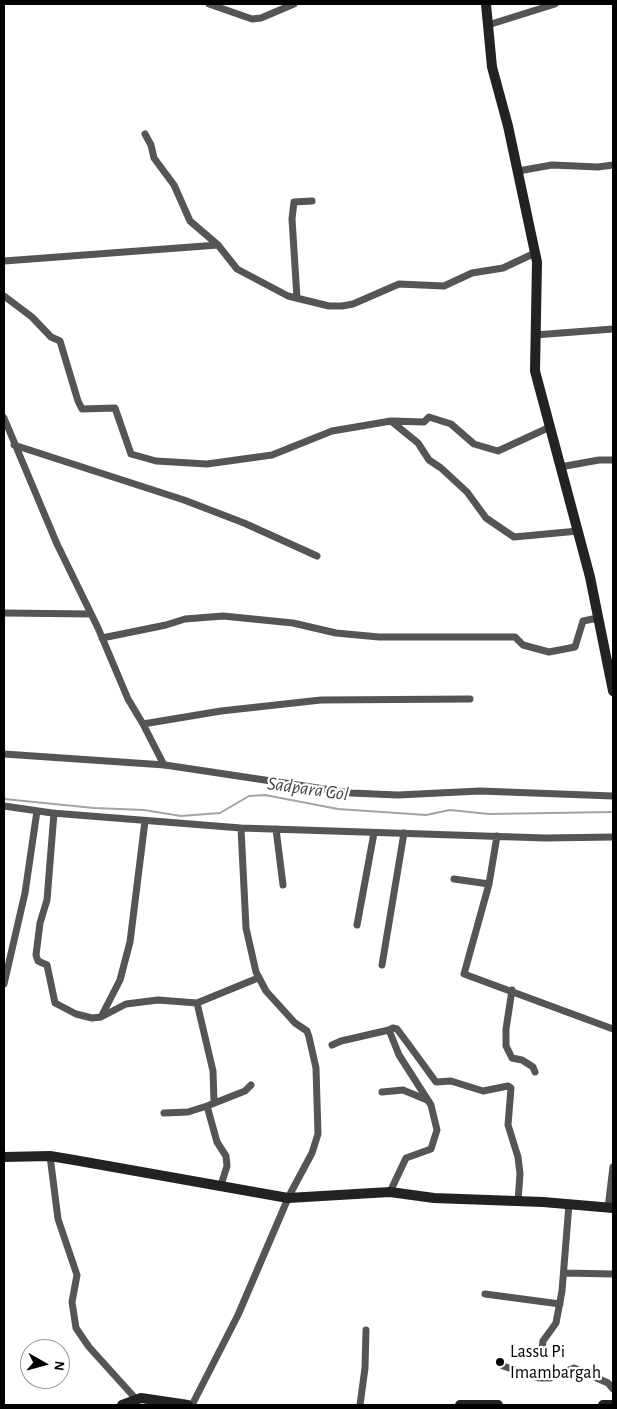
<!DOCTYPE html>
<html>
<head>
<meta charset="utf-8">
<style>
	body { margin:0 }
	#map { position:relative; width:617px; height:1409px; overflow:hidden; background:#fff; font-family:"Alegreya Sans",sans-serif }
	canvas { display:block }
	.frame { position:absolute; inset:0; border:5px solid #000; pointer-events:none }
	.north { position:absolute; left:20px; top:1339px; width:50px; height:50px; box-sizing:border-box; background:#fff; border:1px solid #999; border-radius:50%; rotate:97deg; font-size:14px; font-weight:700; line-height:20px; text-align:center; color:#000 }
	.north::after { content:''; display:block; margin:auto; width:18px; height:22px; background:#000; clip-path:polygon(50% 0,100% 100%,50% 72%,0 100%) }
</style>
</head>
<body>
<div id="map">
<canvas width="617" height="1409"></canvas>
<div class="frame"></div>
<div class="north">N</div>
</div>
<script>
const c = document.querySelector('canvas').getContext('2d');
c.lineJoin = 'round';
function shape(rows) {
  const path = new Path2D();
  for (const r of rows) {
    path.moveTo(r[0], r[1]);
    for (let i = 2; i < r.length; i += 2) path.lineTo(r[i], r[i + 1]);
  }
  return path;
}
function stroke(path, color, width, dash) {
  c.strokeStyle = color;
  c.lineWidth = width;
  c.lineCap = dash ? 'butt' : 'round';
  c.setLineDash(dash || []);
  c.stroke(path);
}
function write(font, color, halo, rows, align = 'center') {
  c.font = font + ' "Alegreya Sans",sans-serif';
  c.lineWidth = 4.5;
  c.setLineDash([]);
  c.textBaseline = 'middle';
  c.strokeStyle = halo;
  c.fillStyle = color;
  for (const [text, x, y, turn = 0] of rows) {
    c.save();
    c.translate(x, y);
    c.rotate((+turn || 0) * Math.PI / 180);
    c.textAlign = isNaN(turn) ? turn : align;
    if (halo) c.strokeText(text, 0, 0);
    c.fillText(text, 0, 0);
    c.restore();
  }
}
stroke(shape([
	[4,799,94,808,144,810,181,816,220,813,249,796,265,795,338,809,426,815,450,810,489,814,613,812]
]), '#a3a3a3', 2);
stroke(shape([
	[209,4,252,19,261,18,294,4],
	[488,25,555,4],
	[145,134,151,145,154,158,174,185,190,221,218,245,237,269,288,296,329,306,342,306,353,304,399,284,444,286,472,273,503,268,535,253],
	[518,171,552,165,598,167,613,165],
	[4,261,218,245],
	[4,296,32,317,51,337,60,341,78,401,82,409,115,408,131,454,156,461,207,464,272,455,332,431,391,421,418,443,429,460,441,468,467,492,486,518,514,537,578,531],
	[297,298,292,219,294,202,312,201],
	[535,335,613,329],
	[4,418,57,544,98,628,128,699,143,724,221,711,321,700,470,699],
	[393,421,424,422,429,417,451,424,474,444,498,451,550,427],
	[14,445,184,500,244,523,317,556],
	[560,467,599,460,613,460],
	[4,613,91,614],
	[102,638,166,625,185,619,223,616,293,623,336,633,379,637,515,637,523,645,549,652,575,647,583,621,598,618],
	[143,724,164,765],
	[4,754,165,765,351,793,398,795,480,791,613,796],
	[4,806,52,813,241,828,545,838,613,837],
	[54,813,47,900,40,923,36,955,38,961,47,965,55,1003,76,1014,92,1018,101,1017,120,980,130,942,145,821],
	[276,829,283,885],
	[454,879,489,884,497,836],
	[489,884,464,974,613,1029],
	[357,925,374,833],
	[382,965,404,833],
	[4,984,25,893,37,811],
	[512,990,506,1029,506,1046,512,1058,522,1060,533,1067,535,1072],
	[101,1017,126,1004,158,1000,197,1003],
	[332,1045,341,1041,389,1030],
	[382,1092,403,1090,427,1100],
	[214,1102,213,1071,197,1003,258,978],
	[164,1113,188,1112,207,1106],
	[50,1156,58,1219,77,1275,72,1302,76,1328,89,1347,136,1399],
	[221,1185,227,1166,226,1156,217,1142,207,1106,245,1091,251,1085],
	[390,1192,406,1158,431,1149,437,1130,431,1105,399,1055,389,1030,393,1028,397,1029,409,1045,436,1082,451,1081,483,1091,508,1086,511,1088,508,1125,518,1157,520,1174,518,1201],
	[608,1208,613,1167],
	[564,1273,613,1274],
	[485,1294,560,1304],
	[542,1349,543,1341,556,1323,562,1291,569,1204],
	[503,1366,539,1378,550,1378,574,1368,608,1383,613,1389],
	[192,1405,238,1315,289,1196,312,1153,318,1134,316,1068,309,1037,307,1031,295,1023,266,991,256,972,246,928,241,828],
	[360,1405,365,1368,366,1330]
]), '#555', 7);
stroke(shape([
	[486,4,492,67,508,126,537,262,535,371,590,577,613,691],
	[4,1157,50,1156,74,1160,288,1198,390,1192,434,1198,543,1202,613,1208],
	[122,1405,141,1398,188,1405],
	[460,1405,498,1405],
	[603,1405,613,1405]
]), '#222', 10);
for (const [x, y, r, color] of [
	[500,1362,5,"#000"]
]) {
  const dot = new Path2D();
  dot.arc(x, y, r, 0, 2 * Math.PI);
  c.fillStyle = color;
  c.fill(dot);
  stroke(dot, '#fff', 2);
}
write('18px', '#000', '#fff', [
	["Lassu Pi",510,1352],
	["Imambargah",510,1373]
], 'left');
write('italic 19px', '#444', '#fff', [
	["Sadpara Gol",308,789,8]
]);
</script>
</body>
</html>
